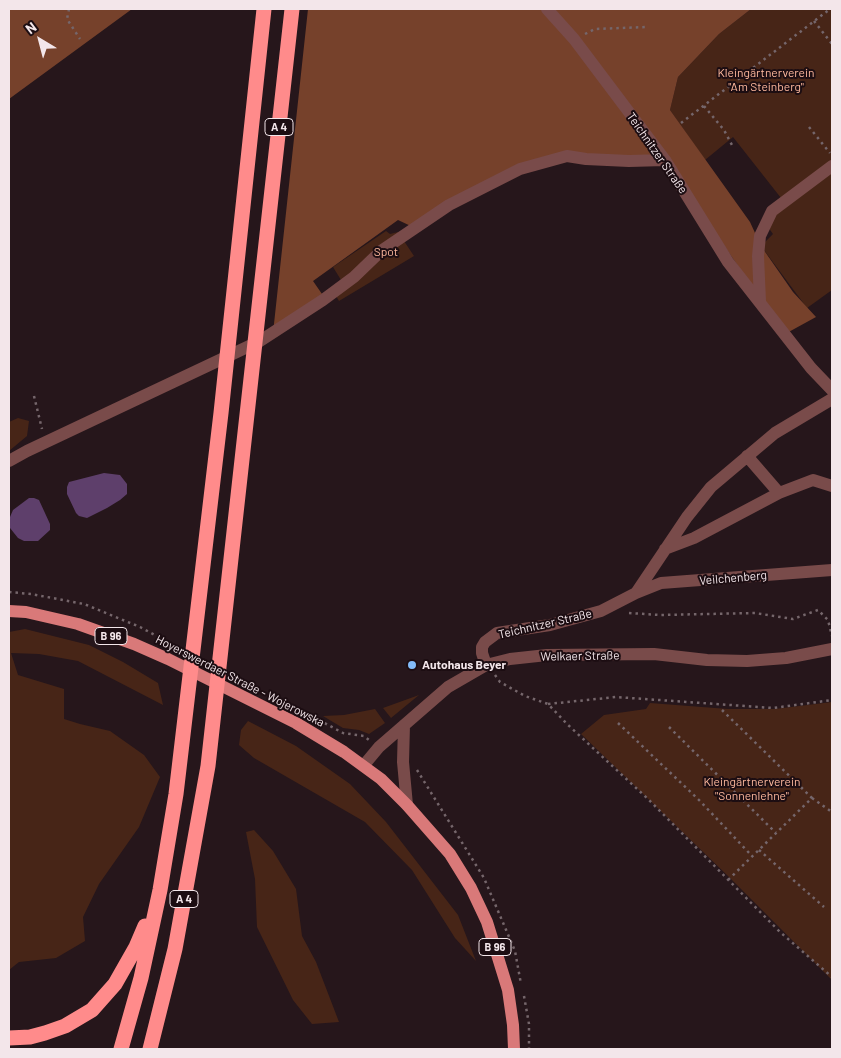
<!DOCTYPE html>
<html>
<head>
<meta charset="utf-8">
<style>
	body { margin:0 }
	#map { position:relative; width:841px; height:1058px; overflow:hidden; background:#26161b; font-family:Barlow,sans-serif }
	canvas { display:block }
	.frame { position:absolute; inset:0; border:10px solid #f3e6ea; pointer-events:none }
	.north { position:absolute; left:15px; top:15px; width:50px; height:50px; -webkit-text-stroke:4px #1c0d12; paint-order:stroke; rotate:323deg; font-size:14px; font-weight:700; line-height:20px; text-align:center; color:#f3e6ea }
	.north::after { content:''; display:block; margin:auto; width:18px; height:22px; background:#f3e6ea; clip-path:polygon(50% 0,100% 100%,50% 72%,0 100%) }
</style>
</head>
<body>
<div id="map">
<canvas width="841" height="1058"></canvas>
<div class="frame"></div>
<div class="north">N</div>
</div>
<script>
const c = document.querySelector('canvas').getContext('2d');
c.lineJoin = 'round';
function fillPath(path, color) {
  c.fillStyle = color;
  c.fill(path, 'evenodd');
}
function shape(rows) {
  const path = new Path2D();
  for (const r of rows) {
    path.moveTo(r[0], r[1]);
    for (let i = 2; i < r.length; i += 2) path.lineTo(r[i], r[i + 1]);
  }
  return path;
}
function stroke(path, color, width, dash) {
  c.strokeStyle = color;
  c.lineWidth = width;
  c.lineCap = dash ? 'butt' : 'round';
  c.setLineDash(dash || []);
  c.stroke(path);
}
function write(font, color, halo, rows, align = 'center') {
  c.font = font + ' Barlow,sans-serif';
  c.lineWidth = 4;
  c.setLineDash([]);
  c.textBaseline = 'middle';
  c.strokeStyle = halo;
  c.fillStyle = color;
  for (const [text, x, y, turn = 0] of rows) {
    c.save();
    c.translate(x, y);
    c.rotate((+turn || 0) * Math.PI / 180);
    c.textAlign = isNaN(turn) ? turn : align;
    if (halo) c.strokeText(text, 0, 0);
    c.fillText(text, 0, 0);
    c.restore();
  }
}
fillPath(shape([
	[751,9,832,9,832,290,807,308,761,246,773,234,768,227,781,198,733,137,705,160,670,110,678,77,719,34],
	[386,231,390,234,398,232,414,256,339,301,331,288,341,280,333,267],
	[18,418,29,421,27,436,9,451,9,422],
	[25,629,89,645,123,662,158,683,163,705,78,661,39,654,11,653,18,675,64,689,64,719,80,724,110,731,144,755,160,777,139,827,99,884,83,917,85,941,56,958,19,962,9,970,9,632],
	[419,695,391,718,383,708],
	[832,702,832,980,728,876,581,734,604,715,646,709,650,703,728,709,775,709],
	[375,709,385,723,369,734,359,730,343,728,323,716,344,715],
	[248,721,296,746,350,784,386,822,458,915,476,961,455,938,412,870,365,822,254,758,239,745,241,730],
	[254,830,273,851,296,889,302,936,316,962,339,1022,312,1024,293,1000,257,927,255,879,246,832]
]), '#472517');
fillPath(shape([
	[9,9,132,9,9,99],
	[308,9,751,9,719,34,678,77,670,110,750,222,761,246,793,292,816,317,785,334,665,160,586,159,520,169,415,228,398,220,313,281,322,294,273,333]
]), '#76412b');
fillPath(shape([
	[104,473,120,475,127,484,127,494,120,500,107,508,87,518,79,516,76,513,67,494,67,487,69,482],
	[29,498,34,498,39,500,50,524,50,530,38,541,24,541,18,538,10,528,10,517,13,510]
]), '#5e3f6b');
stroke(shape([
	[69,9,67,19,80,39],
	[814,21,832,44],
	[585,34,595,29,648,27],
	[704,106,724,130,732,145],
	[681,123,830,9],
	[809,127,830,153],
	[34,396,42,429],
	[9,592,31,594,84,604,140,627,179,648],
	[629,613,660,615,755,613,793,619,818,610,828,620,832,636],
	[495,675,500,682,525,696,548,704,567,724,648,799,780,932,832,977],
	[548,704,616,697,773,708,832,700],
	[722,710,812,798,728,880],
	[319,720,343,733,364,736,369,740],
	[618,723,700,801,752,856],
	[669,727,776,833],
	[417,770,484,878,515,951,521,984],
	[812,798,832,812],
	[759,850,824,907],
	[524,996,529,1024,529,1049]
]), '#75666b', 2.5, [2.5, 4]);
stroke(shape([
	[547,9,574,39,665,160,728,262,811,368,832,390],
	[760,301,758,256,760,236,772,211,832,166],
	[747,456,779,493],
	[9,461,27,451,260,341,323,300,354,277,381,251,449,205,520,169,567,156,586,159,629,161,665,160],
	[665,549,694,538,779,493,813,480,832,486],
	[636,593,661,583,832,570],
	[486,665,482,653,482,647,485,642,497,633,550,625,601,611,636,593,687,517,711,487,775,433,832,399],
	[404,725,403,762,407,805],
	[364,765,379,747,448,687,486,665,510,659,547,655,654,654,707,660,747,661,786,658,832,649]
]), '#794b4a', 12);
stroke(shape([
	[9,611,26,612,78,624,134,644,168,659,296,723,344,752,381,779,407,805,450,854,471,888,487,922,508,990,513,1025,514,1049]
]), '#d97979', 12);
stroke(shape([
	[9,1038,30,1037,45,1033,65,1026,92,1010,115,984,136,947,145,926],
	[121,1049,141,978,160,890,176,794,221,413,264,9],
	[150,1049,175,949,208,766,292,9]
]), '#ff8b8b', 15);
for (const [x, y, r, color] of [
	[412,665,5,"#83bcfa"]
]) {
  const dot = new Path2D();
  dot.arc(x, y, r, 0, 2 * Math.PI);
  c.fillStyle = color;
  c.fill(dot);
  stroke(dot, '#1c0d12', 2);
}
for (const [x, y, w] of [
	[279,127,28],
	[111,636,32],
	[184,899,28],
	[495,947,32]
]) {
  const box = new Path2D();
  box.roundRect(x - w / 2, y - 8.5, w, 17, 4);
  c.fillStyle = '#1c0d12';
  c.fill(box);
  stroke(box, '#f3e6ea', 1);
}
write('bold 11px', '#f3e6ea', null, [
	["A 4",279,127],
	["B 96",111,636],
	["A 4",184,899],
	["B 96",495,947]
]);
write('12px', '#fdb89d', '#1c0d12', [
	["Kleingärtnerverein",766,73],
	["\"Am Steinberg\"",766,87],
	["Spot",386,252],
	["Kleingärtnerverein",752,782],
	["\"Sonnenlehne\"",752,796]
]);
write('12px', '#f3e6ea', '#1c0d12', [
	["Teichnitzer Straße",657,153,55],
	["Veilchenberg",733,578,-5],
	["Teichnitzer Straße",545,624,-13],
	["Welkaer Straße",580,656,-1],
	["Hoyerswerdaer Straße - Wojerowska",240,681,27]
]);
write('bold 12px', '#f3e6ea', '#1c0d12', [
	["Autohaus Beyer",422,665]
], 'left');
</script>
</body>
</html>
